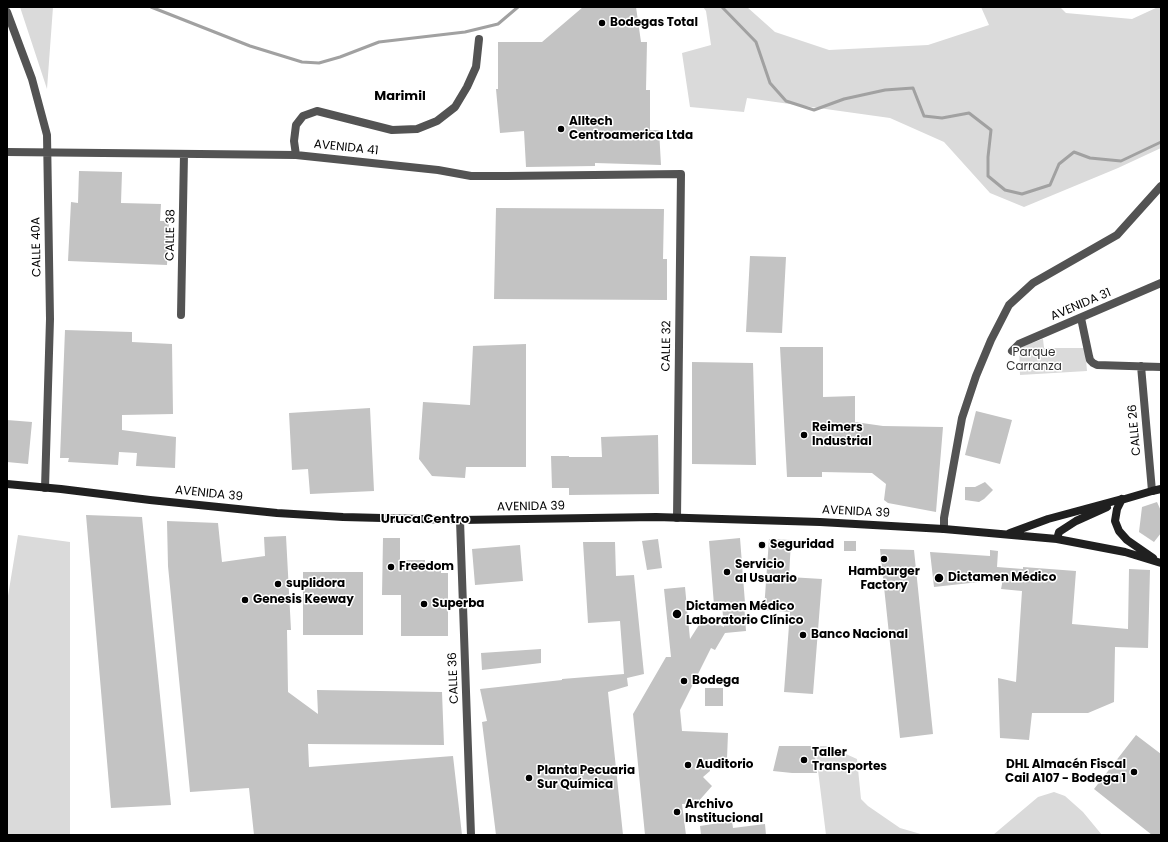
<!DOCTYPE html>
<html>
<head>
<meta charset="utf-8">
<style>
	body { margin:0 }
	#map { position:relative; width:1168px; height:842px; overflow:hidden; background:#fff; font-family:Poppins,sans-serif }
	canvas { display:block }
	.frame { position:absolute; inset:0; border:8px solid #000; pointer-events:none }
</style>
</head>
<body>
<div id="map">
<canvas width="1168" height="842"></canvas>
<div class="frame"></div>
</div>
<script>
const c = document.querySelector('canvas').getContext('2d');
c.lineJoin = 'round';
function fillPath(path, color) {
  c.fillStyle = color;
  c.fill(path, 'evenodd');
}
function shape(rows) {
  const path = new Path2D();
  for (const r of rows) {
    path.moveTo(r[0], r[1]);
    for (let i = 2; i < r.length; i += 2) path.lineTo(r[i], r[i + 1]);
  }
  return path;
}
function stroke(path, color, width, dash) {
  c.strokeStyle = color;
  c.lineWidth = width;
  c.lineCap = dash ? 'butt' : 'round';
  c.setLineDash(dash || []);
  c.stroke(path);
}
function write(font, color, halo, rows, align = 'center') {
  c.font = font + ' Poppins,sans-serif';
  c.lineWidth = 3;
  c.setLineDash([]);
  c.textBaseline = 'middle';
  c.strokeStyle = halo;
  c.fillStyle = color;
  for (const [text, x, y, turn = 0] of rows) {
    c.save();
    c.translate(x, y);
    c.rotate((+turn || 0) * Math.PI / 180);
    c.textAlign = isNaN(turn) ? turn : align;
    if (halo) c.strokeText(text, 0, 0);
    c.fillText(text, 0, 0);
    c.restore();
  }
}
fillPath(shape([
	[20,7,53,7,47,89],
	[703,7,747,7,775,32,829,50,928,45,989,25,981,7,1060,7,1066,13,1132,19,1158,7,1161,7,1161,148,1118,168,1024,207,990,193,944,142,890,118,747,98,744,112,690,107,682,53,711,45,706,11],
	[1043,339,1044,348,1085,348,1087,371,1020,375,1019,347],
	[18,535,70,542,70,835,7,835,7,602],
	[815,746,828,746,857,759,861,799,868,806,900,828,924,835,826,835],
	[1054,792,1065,796,1083,812,1102,835,993,835,1038,797]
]), '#dadada');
stroke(shape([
	[151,7,250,46,302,62,319,63,340,57,379,42,465,32,498,24,518,7],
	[722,7,756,42,770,83,786,101,814,110,844,99,885,90,913,88,924,116,942,118,969,113,991,130,988,157,988,176,1005,190,1022,194,1050,185,1059,164,1074,152,1090,158,1121,161,1161,142]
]), '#a1a1a1', 3);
fillPath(shape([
	[583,7,636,7,641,42,647,42,646,90,650,90,650,130,659,130,661,165,595,163,595,166,526,167,524,131,500,133,496,89,498,89,498,42,542,42],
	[79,171,122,172,121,203,161,204,160,221,169,221,167,265,68,261,71,202,78,203],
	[496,208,664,209,663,259,667,259,667,300,494,299],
	[750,256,786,257,782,333,746,332],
	[65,330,132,332,132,342,172,344,173,414,122,415,122,430,176,437,175,468,136,466,137,453,119,452,118,465,68,462,69,458,60,458],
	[526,344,526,467,466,467,465,478,432,476,419,459,423,402,470,405,473,346],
	[780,347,823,347,823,397,855,396,855,422,883,426,943,427,936,512,888,503,884,500,886,484,872,473,822,472,822,477,787,477],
	[692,362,753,363,756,465,692,464],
	[370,408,374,491,310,494,308,469,292,470,289,413],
	[976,411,1012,420,1000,464,965,455],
	[7,420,32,422,28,464,7,462],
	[658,435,659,494,569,495,569,488,552,488,551,456,569,456,569,457,602,457,601,437],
	[985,482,993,490,984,499,979,502,965,500,965,487,975,487],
	[1157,502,1161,511,1161,533,1154,542,1139,532,1142,507],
	[86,515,142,517,171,805,111,808],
	[167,521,218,523,222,562,265,556,264,537,286,536,291,630,287,630,288,692,318,714,317,690,442,692,444,745,308,744,309,767,453,756,462,835,254,835,249,788,190,792,168,566],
	[383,538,400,538,400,560,425,560,425,568,441,568,441,573,448,573,448,636,401,636,401,595,382,595],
	[740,538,745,603,744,603,746,631,725,633,715,650,711,648,680,710,682,731,728,733,727,759,708,759,710,771,703,777,712,786,697,803,682,804,686,835,645,835,633,714,666,657,671,657,664,589,685,587,687,608,684,608,687,609,690,639,704,617,724,627,722,605,714,605,709,541],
	[658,539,662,568,647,570,642,541],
	[769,539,791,540,789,577,822,579,813,694,784,692,790,612,764,610],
	[844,541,856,541,856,551,844,551],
	[583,542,615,542,616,576,634,575,644,674,627,678,628,686,608,692,623,835,507,835,507,834,496,835,482,722,487,721,480,689,562,680,562,679,624,674,620,621,588,623],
	[520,545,523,581,475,585,472,549],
	[880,549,914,550,933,734,900,738],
	[990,550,998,551,997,567,1023,569,1023,567,1076,571,1072,624,1128,629,1129,569,1150,570,1148,648,1115,647,1114,702,1088,713,1032,713,1029,740,1000,738,998,678,1016,682,1022,591,1001,589,1003,579,979,578,979,582,934,587,930,552,990,556],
	[303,572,363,572,363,635,303,635],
	[541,649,541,663,482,670,481,653],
	[705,688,723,688,723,706,705,706],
	[1136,735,1161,754,1161,835,1152,835,1094,789],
	[779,746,814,746,817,773,792,773,773,771],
	[732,821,733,828,765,824,766,835,701,835,700,826]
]), '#c3c3c3');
stroke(shape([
	[7,12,32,79,47,135,50,319,45,488],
	[7,152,296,155,438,170,471,176,507,176,681,174,677,518],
	[296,155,294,141,296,125,303,116,317,111,392,130,417,129,437,121,455,107,467,87,476,67,479,39],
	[181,315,184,154],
	[1081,318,1089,356,1090,360,1093,363,1097,365,1161,367],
	[1012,351,1019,344,1161,283],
	[1141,366,1152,491],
	[460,520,471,835],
	[944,529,944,518,962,418,976,376,991,340,1009,305,1033,283,1117,235,1161,186]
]), '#535353', 8);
stroke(shape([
	[7,484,61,489,150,500,277,513,343,517,460,520,656,517,820,522,944,529,1057,539,1125,552,1161,563],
	[1122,499,1117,509,1115,521,1119,531,1127,540,1153,558],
	[1118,501,1152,491,1161,489],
	[1010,533,1048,519,1122,499],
	[1057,539,1059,532,1076,521,1107,507]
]), '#202020', 8);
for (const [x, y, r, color] of [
	[602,23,4,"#000"],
	[561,129,4,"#000"],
	[804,435,4,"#000"],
	[762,545,4,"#000"],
	[884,559,4,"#000"],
	[391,567,4,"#000"],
	[727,572,4,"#000"],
	[939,578,5,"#000"],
	[278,584,4,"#000"],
	[245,600,4,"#000"],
	[424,604,4,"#000"],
	[677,614,5,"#000"],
	[803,635,4,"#000"],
	[684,681,4,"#000"],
	[804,760,4,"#000"],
	[688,765,4,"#000"],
	[1134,772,4,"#000"],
	[529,778,4,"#000"],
	[677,812,4,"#000"]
]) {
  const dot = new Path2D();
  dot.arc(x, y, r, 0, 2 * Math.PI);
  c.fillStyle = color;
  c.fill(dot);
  stroke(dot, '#fff', 1.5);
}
write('bold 12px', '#000', '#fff', [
	["Bodegas Total",610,23],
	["Alltech",569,122],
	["Centroamerica Ltda",569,136],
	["Reimers",812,428],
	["Industrial",812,442],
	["Seguridad",770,545],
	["Servicio",735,565],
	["al Usuario",735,579],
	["Freedom",399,567],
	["Hamburger",884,572,"center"],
	["Factory",884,586,"center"],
	["Dictamen Médico",948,578],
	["suplidora",286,584],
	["Genesis Keeway",253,600],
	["Superba",432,604],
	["Dictamen Médico",686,607],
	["Laboratorio Clínico",686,621],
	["Banco Nacional",811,635],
	["Bodega",692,681],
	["Taller",812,753],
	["Transportes",812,767],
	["Auditorio",696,765],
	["DHL Almacén Fiscal",1126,765,"right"],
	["Cail A107 - Bodega 1",1126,779,"right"],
	["Planta Pecuaria",537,771],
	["Sur Química",537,785],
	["Archivo",685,805],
	["Institucional",685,819]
], 'left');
write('12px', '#000', '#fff', [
	["AVENIDA 41",346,148,6],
	["CALLE 38",171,235,-89],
	["CALLE 40A",37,247,-91],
	["AVENIDA 31",1081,305,-23],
	["CALLE 32",667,346,-89],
	["CALLE 26",1135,430,-95],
	["AVENIDA 39",209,494,6],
	["AVENIDA 39",531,507,-1],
	["AVENIDA 39",856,512,3],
	["CALLE 36",454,678,-92]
]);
write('12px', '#313131', '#fff', [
	["Parque",1034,353],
	["Carranza",1034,367]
]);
write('bold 13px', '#000', '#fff', [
	["Marimil",400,97],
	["Uruca Centro",425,520]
]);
</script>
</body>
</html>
